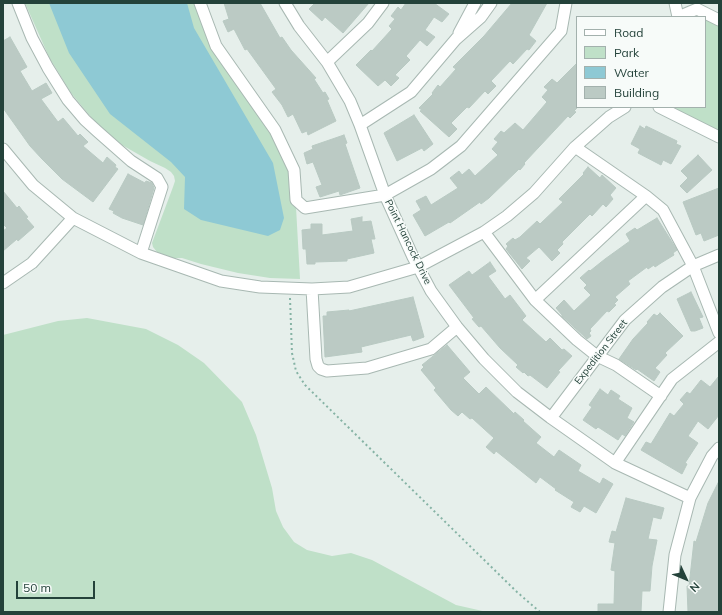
<!DOCTYPE html>
<html>
<head>
<meta charset="utf-8">
<style>
	body { margin:0 }
	#map { position:relative; width:722px; height:615px; overflow:hidden; background:#e6efeb; font-family:Mulish,sans-serif }
	canvas { display:block }
	.frame { position:absolute; inset:0; border:4px solid #24423a; pointer-events:none }
	.legend { position:absolute; left:576px; top:16px; width:130px; height:92px; box-sizing:border-box; background:#f7fbf9; border:1px solid #a3b1ad; margin:0; padding:5px 7px; list-style:none; font-size:12px; color:#24423a }
	.legend li { display:flex; align-items:center; gap:8px; height:20px }
	.legend b { width:20px; border:1px solid #a3b1ad }
	.north { position:absolute; left:666px; top:559px; width:40px; height:40px; -webkit-text-stroke:3px #f7fbf9; paint-order:stroke; rotate:134deg; font-size:11px; font-weight:700; line-height:16px; text-align:center; color:#24423a }
	.north::after { content:''; display:block; margin:auto; width:14px; height:18px; background:#24423a; clip-path:polygon(50% 0,100% 100%,50% 72%,0 100%) }
	.scale { position:absolute; left:16px; top:581px; width:79px; height:18px; box-sizing:border-box; border:2px solid #24423a; border-top:0; padding-left:5px; font-size:12px; line-height:14px; white-space:nowrap; color:#24423a; -webkit-text-stroke:3px #f7fbf9; paint-order:stroke }
</style>
</head>
<body>
<div id="map">
<canvas width="722" height="615"></canvas>
<div class="frame"></div>
<ul class="legend">
<li><b style="height:5px;background:#fff"></b>Road</li>
<li><b style="height:11px;background:#bfe0c8"></b>Park</li>
<li><b style="height:11px;background:#8ec9d4"></b>Water</li>
<li><b style="height:11px;background:#bbcac4"></b>Building</li>
</ul>
<div class="north">N</div>
<div class="scale">50 m</div>
</div>
<script>
const c = document.querySelector('canvas').getContext('2d');
c.lineJoin = 'round';
function fillPath(path, color) {
  c.fillStyle = color;
  c.fill(path, 'evenodd');
}
function shape(rows) {
  const path = new Path2D();
  for (const r of rows) {
    path.moveTo(r[0], r[1]);
    for (let i = 2; i < r.length; i += 2) path.lineTo(r[i], r[i + 1]);
  }
  return path;
}
function stroke(path, color, width, dash) {
  c.strokeStyle = color;
  c.lineWidth = width;
  c.lineCap = dash ? 'butt' : 'round';
  c.setLineDash(dash || []);
  c.stroke(path);
}
function write(font, color, halo, rows, align = 'center') {
  c.font = font + ' Mulish,sans-serif';
  c.lineWidth = 3;
  c.setLineDash([]);
  c.textBaseline = 'middle';
  c.strokeStyle = halo;
  c.fillStyle = color;
  for (const [text, x, y, turn = 0] of rows) {
    c.save();
    c.translate(x, y);
    c.rotate((+turn || 0) * Math.PI / 180);
    c.textAlign = isNaN(turn) ? turn : align;
    if (halo) c.strokeText(text, 0, 0);
    c.fillText(text, 0, 0);
    c.restore();
  }
}
fillPath(shape([
	[25,3,200,3,216,47,274,133,289,162,295,189,300,279,270,278,238,273,201,264,182,258,172,258,157,252,153,247,152,243,173,187,175,181,174,176,171,172,165,168,150,161,122,145,95,122,71,93,49,57],
	[705,19,719,26,719,132,669,107,705,107],
	[87,318,146,329,178,345,204,363,242,402,256,435,272,488,276,511,283,527,294,542,307,550,332,556,351,553,372,560,456,605,487,612,3,612,3,335,58,321]
]), '#bfe0c8');
fillPath(shape([
	[49,3,187,3,194,28,273,163,284,218,280,230,268,236,201,220,184,209,185,177,171,162,110,114,69,53]
]), '#8ec9d4');
const building = shape([
	[224,3,260,3,280,38,282,37,291,50,316,78,314,79,323,93,325,92,329,99,327,100,336,121,308,135,307,131,302,133,293,114,288,117,282,105,272,92,276,89,247,49,245,50,234,29,228,32,223,21,229,19,224,3],
	[315,3,369,3,343,33,325,17,322,21,309,9,315,3],
	[406,3,434,3,449,14,442,22,434,17,425,30,435,37,427,46,420,40,406,56,410,60,395,75,399,78,391,86,385,80,378,86,356,65,371,50,372,51,392,29,389,26,395,19,391,16,398,7,401,10,406,3],
	[512,3,547,3,529,35,536,41,529,50,527,49,513,64,510,61,491,81,496,86,488,94,485,91,469,108,467,107,451,123,457,129,449,137,420,111,422,110,419,108,433,94,432,93,438,85,440,87,456,69,453,67,484,36,512,3],
	[10,37,27,67,20,71,32,91,46,83,52,93,41,99,58,122,63,118,78,136,80,134,88,142,83,146,103,163,107,157,116,165,115,167,118,169,93,202,62,179,42,159,30,146,3,108,3,41,10,37],
	[577,63,577,108,574,111,576,112,570,118,568,116,524,163,525,164,520,170,519,169,489,198,481,204,480,202,450,223,449,222,425,236,413,215,421,210,416,201,426,196,431,205,458,188,450,178,459,171,462,175,469,169,475,176,498,155,492,149,498,142,494,139,501,131,504,133,515,123,523,130,547,102,542,97,548,90,544,87,552,79,557,83,577,63],
	[414,115,433,144,424,151,422,148,397,161,384,133,414,115],
	[640,126,645,129,646,126,677,141,676,144,681,146,671,164,663,160,661,165,638,153,640,149,631,144,640,126],
	[344,135,347,143,345,144,360,188,340,195,339,191,320,197,316,187,322,185,313,162,307,164,304,153,313,149,312,146,344,135],
	[698,155,712,170,687,193,680,186,688,178,681,171,698,155],
	[588,167,600,178,602,175,616,188,610,195,613,199,606,207,603,204,592,216,590,214,562,242,563,244,557,250,560,253,552,261,539,247,526,258,530,261,522,269,506,249,508,246,506,244,513,238,515,240,520,237,537,221,540,224,563,202,559,199,584,174,583,173,588,167],
	[128,174,145,183,146,181,152,183,154,188,143,225,122,218,113,213,114,211,109,209,128,174],
	[719,188,719,235,704,241,701,233,696,235,683,202,719,188],
	[3,191,17,208,19,206,22,210,28,217,26,218,34,227,18,241,17,239,3,251,3,231,7,228,3,224,3,191],
	[362,217,362,222,371,221,375,239,371,239,374,253,347,259,347,261,315,262,315,264,307,264,306,249,303,249,302,230,311,229,311,224,322,224,322,235,353,231,351,219,362,217],
	[657,218,677,250,673,253,674,255,661,263,655,267,654,265,648,269,647,267,628,281,630,284,615,297,618,300,614,304,616,305,609,312,607,311,590,329,591,331,589,333,591,336,587,339,562,316,562,315,556,308,564,300,574,311,591,295,584,288,587,285,580,278,589,270,590,271,605,259,630,241,626,234,635,228,637,230,657,218],
	[490,262,496,271,488,276,505,299,510,295,526,316,522,320,546,342,550,338,562,350,564,349,572,356,558,371,560,372,547,388,530,375,528,376,524,372,523,373,516,367,518,365,500,348,481,326,479,327,472,319,474,318,449,285,469,271,472,275,490,262],
	[691,292,703,317,699,318,703,328,695,331,691,331,677,299,691,292],
	[413,297,424,337,413,341,411,335,361,347,362,352,325,357,323,316,327,316,327,312,349,310,349,311,413,297],
	[660,313,683,336,665,353,667,355,655,368,660,372,654,381,637,369,636,370,619,359,633,339,648,323,647,322,654,314,657,316,660,313],
	[447,345,470,372,463,378,479,394,486,387,514,414,515,412,524,420,523,421,541,437,536,443,554,457,559,450,581,465,578,471,600,484,603,478,613,484,596,513,584,506,580,512,571,507,574,502,555,490,556,489,540,477,536,483,496,451,494,454,486,447,494,438,472,418,470,419,462,412,458,416,451,410,434,390,436,388,421,370,424,367,422,365,447,345],
	[719,376,719,415,708,429,698,421,688,436,698,443,685,463,687,464,682,474,641,450,646,442,651,444,670,413,674,416,684,404,680,400,687,392,690,394,701,380,710,387,719,376],
	[600,389,608,395,611,390,620,396,618,399,632,408,627,418,634,422,625,436,622,434,618,440,598,427,596,429,583,420,592,407,589,405,600,389],
	[719,481,719,612,688,612,687,586,689,586,694,541,696,542,708,503,719,481],
	[626,498,664,508,661,519,653,517,648,539,657,540,652,566,650,591,642,591,641,612,598,612,598,604,614,604,615,571,611,570,615,543,609,542,612,531,616,532,626,498]
]);
fillPath(building, '#bbcac4');
stroke(building, '#b8c9c2', 1);
const minor = shape([
	[18,3,32,38,48,68,68,100,85,120,97,131,131,161,157,178,162,187,141,253],
	[200,3,216,46,275,130,294,170,296,200,305,208,385,195,431,169,461,146,561,31,566,3],
	[285,3,299,26,327,62,350,101,360,125,385,195,413,257,431,291,457,327,484,359,517,392,551,418,615,463,690,498],
	[675,3,678,17],
	[678,17,697,9,719,20],
	[459,33,475,3],
	[327,62,368,23,383,3],
	[659,107,719,137],
	[360,125,411,92,456,39,481,17,491,3],
	[575,147,646,196,663,210,693,266,719,333],
	[3,149,33,185,73,218,141,253,221,281,260,287,312,289,349,287,418,267,484,232,507,216,534,193,575,147,609,117,625,107],
	[484,232,535,300,577,340,597,356,616,365,661,396],
	[3,283,32,263,73,218],
	[312,289,316,359,318,366,321,369,327,371,367,368,431,349,457,327],
	[535,300,646,196],
	[551,418,625,320,662,287,693,266,719,255],
	[615,463,672,379,719,342],
	[669,612,675,555,690,498,712,456,719,448]
]);
stroke(minor, '#a8b8b2', 13);
stroke(shape([
	[290,298,292,353,296,371,305,385,517,592,540,612]
]), '#86b3a5', 2, [2, 3]);
stroke(minor, '#fff', 11);
write('10px', '#24423a', '#f7fbf9', [
	["Point Hancock Drive",408,242,64],
	["Expedition Street",601,352,-52]
]);
</script>
</body>
</html>
